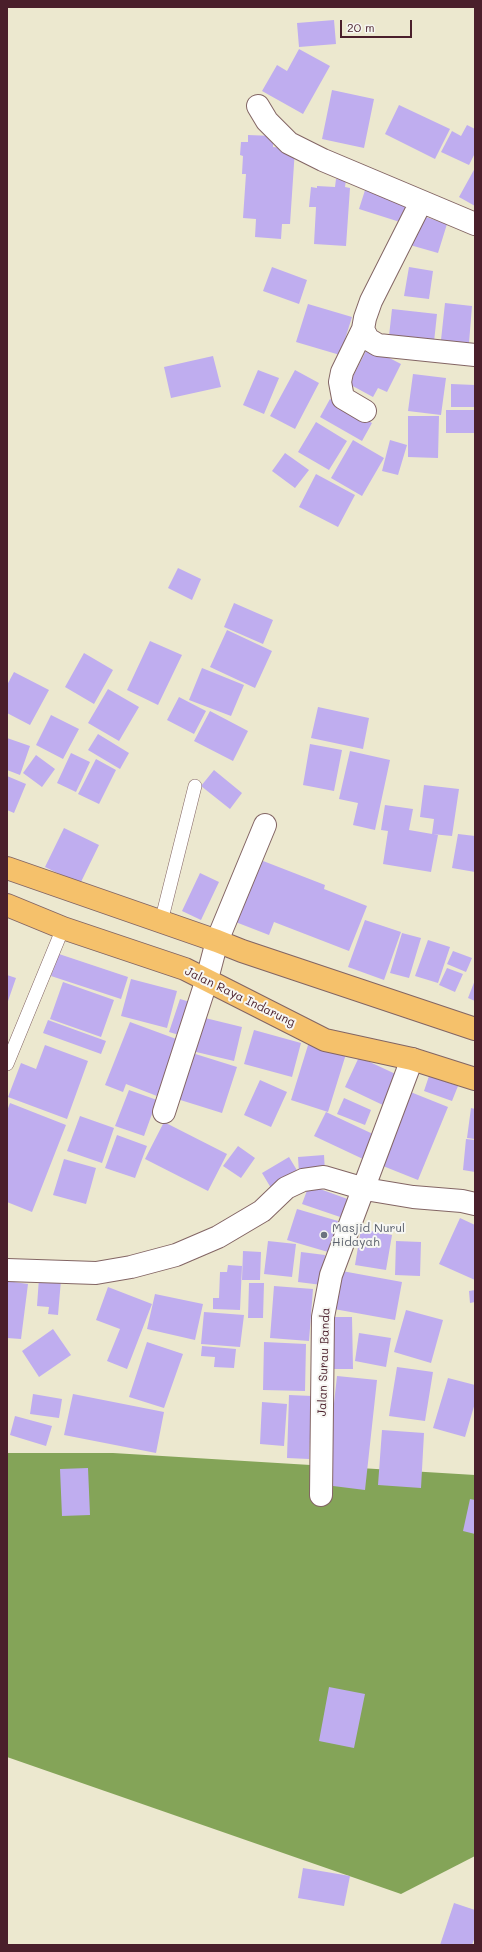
<!DOCTYPE html>
<html>
<head>
<meta charset="utf-8">
<style>
	body { margin:0 }
	#map { position:relative; width:482px; height:1952px; overflow:hidden; background:#ece8cf; font-family:Mali,sans-serif }
	canvas { display:block }
	.frame { position:absolute; inset:0; border:8px solid #4a1f2b; pointer-events:none }
	.scale { position:absolute; left:340px; top:20px; width:72px; height:18px; box-sizing:border-box; border:2px solid #4a1f2b; border-top:0; padding-left:5px; font-size:12px; line-height:14px; white-space:nowrap; color:#4a1f2b; -webkit-text-stroke:3px #f6f6f2; paint-order:stroke }
</style>
</head>
<body>
<div id="map">
<canvas width="482" height="1952"></canvas>
<div class="frame"></div>
<div class="scale">20 m</div>
</div>
<script>
const c = document.querySelector('canvas').getContext('2d');
c.lineJoin = 'round';
function fillPath(path, color) {
  c.fillStyle = color;
  c.fill(path, 'evenodd');
}
function shape(rows) {
  const path = new Path2D();
  for (const r of rows) {
    path.moveTo(r[0], r[1]);
    for (let i = 2; i < r.length; i += 2) path.lineTo(r[i], r[i + 1]);
  }
  return path;
}
function stroke(path, color, width, dash) {
  c.strokeStyle = color;
  c.lineWidth = width;
  c.lineCap = dash ? 'butt' : 'round';
  c.setLineDash(dash || []);
  c.stroke(path);
}
function write(font, color, halo, rows, align = 'center') {
  c.font = font + ' Mali,sans-serif';
  c.lineWidth = 4;
  c.setLineDash([]);
  c.textBaseline = 'middle';
  c.strokeStyle = halo;
  c.fillStyle = color;
  for (const [text, x, y, turn = 0] of rows) {
    c.save();
    c.translate(x, y);
    c.rotate((+turn || 0) * Math.PI / 180);
    c.textAlign = isNaN(turn) ? turn : align;
    if (halo) c.strokeText(text, 0, 0);
    c.fillText(text, 0, 0);
    c.restore();
  }
}
fillPath(shape([
	[7,1453,113,1453,475,1475,475,1856,401,1894,7,1757]
]), '#84a458');
fillPath(shape([
	[334,20,336,44,299,47,297,23],
	[299,49,330,66,303,114,262,91,277,65,287,71],
	[332,90,374,99,364,148,322,139],
	[399,105,450,129,435,159,385,134],
	[467,125,475,129,475,153,469,165,441,152,452,131,461,136],
	[248,135,273,136,273,147,295,149,290,224,282,224,281,239,255,237,256,219,243,218,246,174,242,174,243,156,240,155,241,142,248,142],
	[475,168,475,206,459,197],
	[336,179,346,180,345,187,350,188,346,246,314,244,316,207,309,207,311,187,317,188,317,186,335,187],
	[367,184,411,198,403,223,359,209],
	[420,215,447,224,438,253,410,245],
	[272,267,307,280,299,304,263,291],
	[409,267,433,271,429,299,404,296],
	[445,303,472,306,469,343,441,340],
	[308,304,352,317,340,355,296,342],
	[392,309,437,314,434,342,389,336],
	[368,347,401,364,387,392,378,388,373,397,349,384],
	[213,356,221,387,171,398,164,367],
	[258,370,279,378,264,414,243,405],
	[295,370,319,383,295,429,270,416],
	[413,374,446,378,441,415,408,411],
	[451,384,475,385,475,407,451,407],
	[330,399,372,423,362,441,320,417],
	[446,410,475,410,475,433,446,433],
	[408,416,439,416,438,458,408,457],
	[316,422,347,441,329,470,298,452],
	[353,440,384,458,362,496,331,478],
	[390,440,407,445,398,475,382,471],
	[285,453,309,470,295,488,272,471],
	[316,474,355,495,338,527,299,507],
	[178,568,201,579,192,600,168,588],
	[234,603,273,620,263,644,224,627],
	[227,630,272,651,255,688,210,667],
	[150,641,182,655,158,705,127,690],
	[84,653,113,670,94,704,65,687],
	[202,668,244,685,231,716,189,700],
	[14,672,49,690,30,725,7,713,7,685],
	[108,689,139,707,119,741,88,723],
	[179,697,206,711,194,734,167,720],
	[318,707,369,718,363,749,311,738],
	[210,711,248,731,233,761,194,741],
	[51,715,79,729,63,759,36,745],
	[98,734,129,753,120,769,88,750],
	[7,738,30,746,20,775,7,770],
	[310,744,342,750,334,791,303,785],
	[350,751,390,760,375,830,353,825,358,803,339,799],
	[71,753,90,762,76,792,57,783],
	[36,755,55,769,42,787,23,773],
	[96,759,116,770,99,804,78,794],
	[214,770,242,793,230,809,201,786],
	[7,776,26,784,14,813,7,810],
	[424,785,459,789,452,836,432,834,434,819,420,817],
	[385,805,413,809,409,830,438,835,431,872,383,864,388,831,381,830],
	[64,828,99,845,80,884,45,867],
	[458,834,475,836,475,872,452,868],
	[258,859,325,885,324,889,367,906,349,951,274,922,269,935,233,921],
	[200,873,219,882,201,920,182,911],
	[365,920,401,932,384,980,348,967],
	[402,933,421,938,409,978,390,973],
	[428,940,450,947,438,983,415,976],
	[453,951,472,958,466,972,447,964],
	[59,954,128,977,121,999,51,976],
	[447,968,463,974,455,992,439,985],
	[7,975,16,978,7,1004],
	[131,979,177,991,167,1028,121,1016],
	[475,980,475,1001,468,998],
	[63,982,114,1000,101,1037,50,1019],
	[180,999,197,1004,186,1037,169,1032],
	[201,1017,242,1027,234,1061,192,1051],
	[48,1020,106,1041,101,1054,43,1033],
	[130,1022,179,1040,157,1096,126,1084,123,1092,105,1085],
	[254,1030,301,1043,292,1077,244,1064],
	[309,1042,346,1054,328,1112,291,1100],
	[45,1045,88,1061,67,1119,8,1097,21,1063,36,1069],
	[189,1052,237,1067,222,1113,174,1098],
	[359,1057,402,1077,387,1107,345,1087],
	[429,1076,458,1086,452,1101,424,1091],
	[260,1080,287,1092,271,1127,244,1115],
	[129,1090,157,1100,144,1136,115,1126],
	[408,1091,448,1107,418,1180,378,1164],
	[344,1098,371,1110,365,1125,337,1114],
	[10,1103,66,1125,32,1212,7,1202,7,1111],
	[471,1108,475,1109,475,1139,467,1138],
	[326,1112,375,1135,363,1159,314,1136],
	[80,1116,114,1128,102,1163,67,1151],
	[164,1122,227,1154,208,1191,145,1159],
	[117,1135,147,1146,135,1178,105,1168],
	[466,1139,475,1140,475,1172,463,1170],
	[238,1146,255,1158,241,1178,223,1166],
	[324,1155,325,1172,299,1173,298,1157],
	[289,1157,298,1172,271,1188,262,1173],
	[64,1159,96,1168,86,1204,53,1195],
	[309,1185,353,1201,346,1219,302,1204],
	[297,1209,338,1221,328,1252,287,1240],
	[460,1218,475,1225,475,1280,439,1264],
	[361,1229,392,1235,386,1270,355,1265],
	[268,1241,296,1244,292,1277,264,1274],
	[396,1241,421,1242,420,1276,395,1275],
	[243,1251,261,1252,260,1280,242,1280],
	[301,1252,325,1255,322,1285,298,1282],
	[228,1265,242,1266,240,1310,213,1309,213,1298,219,1298,220,1272,227,1272],
	[342,1271,402,1282,395,1320,334,1309],
	[39,1278,61,1280,58,1315,48,1314,49,1307,37,1306],
	[7,1281,28,1284,21,1339,7,1338],
	[249,1283,264,1283,263,1318,248,1318],
	[274,1286,313,1289,309,1341,270,1338],
	[108,1287,152,1304,127,1369,107,1361,120,1329,96,1320],
	[475,1290,475,1302,470,1303,469,1291],
	[155,1294,203,1304,195,1340,147,1329],
	[406,1310,443,1320,431,1363,394,1352],
	[204,1312,244,1315,240,1347,201,1344],
	[328,1317,352,1317,353,1369,329,1369],
	[53,1329,71,1355,39,1377,22,1351],
	[359,1333,391,1338,386,1367,355,1361],
	[147,1342,183,1354,164,1408,129,1397],
	[264,1342,306,1344,305,1391,263,1390],
	[202,1346,236,1349,234,1368,214,1367,215,1357,201,1356],
	[397,1367,433,1372,425,1421,389,1416],
	[337,1376,377,1380,365,1490,325,1485],
	[448,1378,475,1385,475,1403,465,1437,433,1428],
	[33,1394,62,1399,59,1418,30,1414],
	[73,1394,164,1412,156,1453,64,1435],
	[289,1395,312,1396,309,1459,287,1458],
	[262,1402,287,1404,284,1446,260,1444],
	[15,1416,52,1426,46,1446,10,1435],
	[382,1430,424,1433,421,1488,378,1485],
	[88,1468,90,1515,62,1516,60,1469],
	[470,1499,475,1500,475,1534,463,1531],
	[329,1687,365,1694,354,1748,319,1741],
	[303,1868,350,1876,344,1906,298,1898],
	[454,1903,475,1910,475,1937,472,1945,440,1945]
]), '#bfadef');
const lane = shape([
	[161,922,195,786],
	[7,1064,63,928]
]);
const street = shape([
	[258,106,267,121,289,143,323,160,475,224],
	[421,202,371,301,365,318,363,329,368,339,378,345,475,355],
	[363,329,342,372,340,382,343,398,365,411],
	[164,1112,207,979,217,941,265,825],
	[7,1270,96,1273,131,1267,176,1255,218,1237,262,1211,286,1188,303,1180,324,1177,365,1189,413,1197,462,1201,475,1204],
	[321,1495,323,1317,331,1275,412,1059]
]);
const highway = shape([
	[7,868,217,941,242,951,475,1029],
	[7,905,63,928,185,969,325,1040,412,1059,475,1079]
]);
stroke(lane, '#836564', 14);
stroke(street, '#836564', 24);
stroke(highway, '#836564', 24);
stroke(lane, '#fff', 13);
stroke(street, '#fff', 22);
stroke(highway, '#f5c16b', 22);
for (const [x, y, r, color] of [
	[324,1235,4,"#6b7280"]
]) {
  const dot = new Path2D();
  dot.arc(x, y, r, 0, 2 * Math.PI);
  c.fillStyle = color;
  c.fill(dot);
  stroke(dot, '#f6f6f2', 1.5);
}
write('12px', '#4a1f2b', '#f6f6f2', [
	["Jalan Raya Indarung",240,997,26],
	["Jalan Surau Banda",324,1362,-88]
]);
write('12px', '#5b616d', '#f6f6f2', [
	["Masjid Nurul",332,1228],
	["Hidayah",332,1242]
], 'left');
</script>
</body>
</html>
